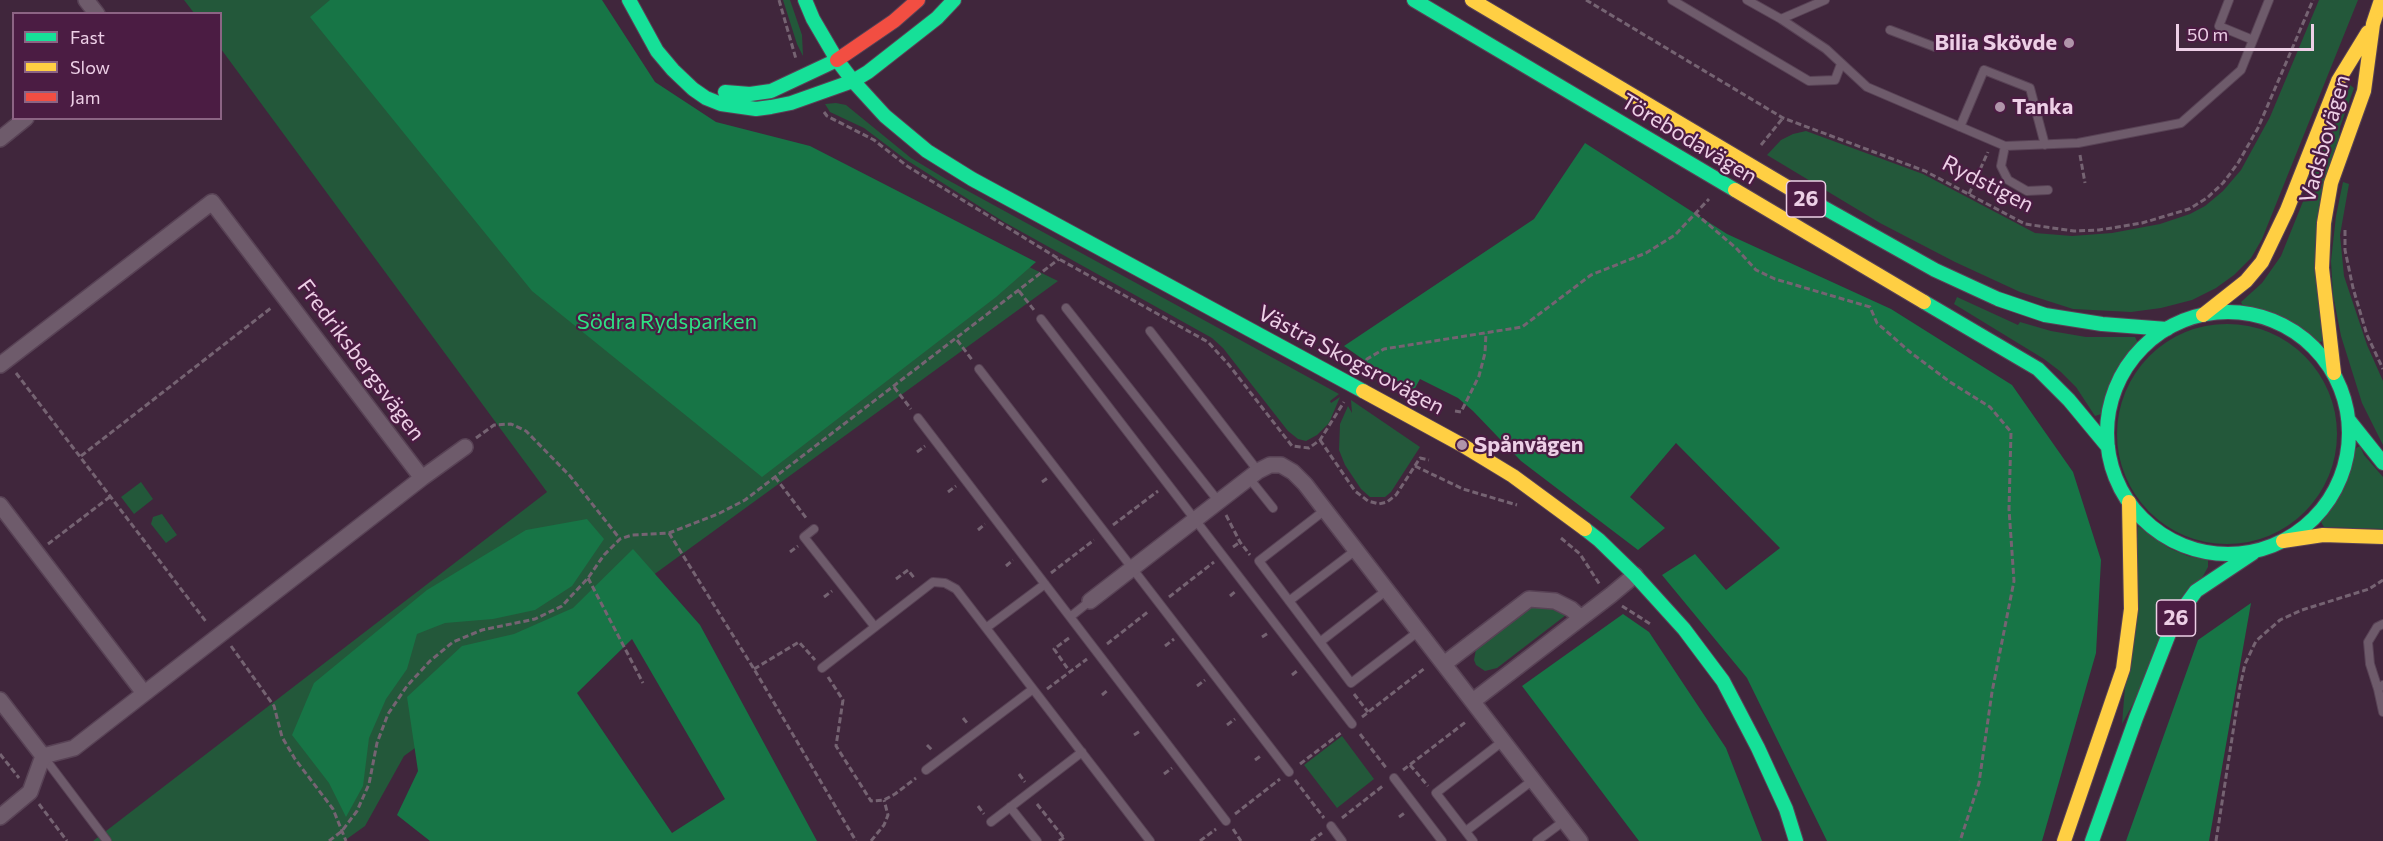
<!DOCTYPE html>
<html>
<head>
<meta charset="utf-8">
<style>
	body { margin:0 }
	#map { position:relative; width:2383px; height:841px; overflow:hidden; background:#40263c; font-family:Commissioner,sans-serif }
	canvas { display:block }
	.legend { position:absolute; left:12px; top:12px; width:210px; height:108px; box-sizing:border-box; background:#4b1c43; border:2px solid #8c6484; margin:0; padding:8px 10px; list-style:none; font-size:18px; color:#edcfe6 }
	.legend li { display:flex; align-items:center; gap:12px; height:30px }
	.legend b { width:30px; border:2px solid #8c6484 }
	.scale { position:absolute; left:2176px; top:24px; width:138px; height:27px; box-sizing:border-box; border:3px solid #edcfe6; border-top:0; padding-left:8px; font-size:18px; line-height:21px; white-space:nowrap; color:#edcfe6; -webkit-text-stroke:4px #4b1c43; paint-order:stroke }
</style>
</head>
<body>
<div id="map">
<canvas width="2383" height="841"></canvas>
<ul class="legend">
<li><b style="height:8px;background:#16e098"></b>Fast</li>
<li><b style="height:8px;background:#ffcf43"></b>Slow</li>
<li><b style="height:8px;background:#f24e42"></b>Jam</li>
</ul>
<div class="scale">50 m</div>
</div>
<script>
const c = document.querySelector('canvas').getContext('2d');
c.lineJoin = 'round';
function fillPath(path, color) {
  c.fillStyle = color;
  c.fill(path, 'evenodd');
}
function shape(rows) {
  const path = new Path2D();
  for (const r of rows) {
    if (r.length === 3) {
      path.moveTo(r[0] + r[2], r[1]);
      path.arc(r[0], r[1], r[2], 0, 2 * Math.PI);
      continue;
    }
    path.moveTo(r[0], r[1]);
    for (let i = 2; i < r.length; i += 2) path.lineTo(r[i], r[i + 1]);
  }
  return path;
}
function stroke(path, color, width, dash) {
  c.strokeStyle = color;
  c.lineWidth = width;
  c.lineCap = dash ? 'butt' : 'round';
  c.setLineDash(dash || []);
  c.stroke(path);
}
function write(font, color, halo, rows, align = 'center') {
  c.font = font + ' Commissioner,sans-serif';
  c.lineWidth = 4.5;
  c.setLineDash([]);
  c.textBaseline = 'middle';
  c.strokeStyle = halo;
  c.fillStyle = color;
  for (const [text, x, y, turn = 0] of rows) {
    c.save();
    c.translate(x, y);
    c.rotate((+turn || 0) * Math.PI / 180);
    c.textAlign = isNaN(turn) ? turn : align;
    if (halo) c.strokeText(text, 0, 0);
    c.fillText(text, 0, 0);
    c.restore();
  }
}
fillPath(shape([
	[184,0,581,0,686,124,783,147,1058,281,404,756,365,826,344,841,93,841,547,492,221,49,220,14,194,13],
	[783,0,790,0,802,35,803,56,797,44],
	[2319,0,2358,0,2262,239,2251,258,2234,275,2216,288,2192,300,2161,308,2131,312,2073,309,2020,292,1955,262,1880,223,1767,155,1781,140,1793,134,1806,131,1923,174,2035,233,2072,236,2112,233,2160,224,2190,214,2205,206,2223,191,2241,170,2270,117],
	[2350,85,2354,88,2340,127,2323,341,2317,343,2302,330,2282,319,2244,308,2241,302,2262,283,2281,256],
	[836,103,846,105,911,158,946,179,1339,394,1330,401,1331,403,1340,397,1329,423,1317,435,1306,441,1298,439,1288,431,1223,348,1212,338,1004,222,905,159,864,128,830,112,825,104],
	[2343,182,2349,184,2340,235,2344,276,2367,345,2383,381,2383,445,2362,403,2341,336,2333,295,2331,261,2336,216],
	[1957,297,2018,325,2020,322,2051,331,2086,337,2135,337,2138,343,2114,375,2101,414,2095,416,2076,387,2061,372,2044,359,1954,304],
	[2227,434,110],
	[1351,400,1420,447,1391,492,1385,497,1370,497,1361,489,1345,465,1339,450,1340,424,1348,406,1352,413],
	[2360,446,2364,455,2383,477,2383,529,2324,527,2321,522,2342,492,2352,463,2354,449],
	[141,482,153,499,134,514,121,497],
	[162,514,177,535,166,543,151,524,153,517],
	[2138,526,2169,548,2188,556,2208,560,2208,567,2122,724],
	[1544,605,1559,609,1566,615,1497,668,1485,671,1476,665,1474,660,1476,649,1532,607],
	[1342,736,1374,779,1337,808,1304,765]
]), '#23583a');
fillPath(shape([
	[330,0,602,0,655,82,716,122,810,146,1036,262,996,297,762,477,532,291,310,17],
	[1585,143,1727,234,1891,309,2012,385,2073,472,2101,560,2096,653,2042,841,1827,841,1747,678,1662,575,1695,554,1726,590,1780,548,1676,443,1630,497,1665,528,1638,550,1521,461,1473,411,1458,398,1420,379,1414,390,1381,372,1344,346,1534,219],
	[587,519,604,539,572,586,535,610,493,619,445,623,417,634,407,669,386,699,369,738,363,786,346,817,329,783,292,735,314,683,427,590,526,530],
	[633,549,700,625,817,841,430,841,397,815,418,771,407,697,462,646,514,634,573,608],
	[632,639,725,799,672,833,577,693],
	[2251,603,2209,841,2126,841,2198,640],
	[1623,614,1649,632,1726,748,1762,841,1639,841,1522,686]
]), '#177546');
const lane = shape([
	[1672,0,1809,81,1835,80,1841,64],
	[1747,0,1781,19,1826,49,1867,87,2005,146,2078,143,2181,123,2241,70,2269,0],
	[2229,0,2219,26,2253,40],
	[1781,19,1825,0],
	[1890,30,1935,47],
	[1960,127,1984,70,2030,88,2045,145],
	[2005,146,2001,166,2008,180,2027,191,2048,190],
	[1066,308,1219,502],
	[1041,319,1352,724],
	[1150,331,1258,471],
	[979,369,1289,772],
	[918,418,1226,821],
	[1249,478,1273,508],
	[1325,510,1259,561,1351,683,1419,631],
	[814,529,804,537,875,627],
	[1289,601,1356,550],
	[1070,617,1090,601],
	[986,628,1045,584],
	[1320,642,1387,590],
	[822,668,933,582,945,583,956,589,1150,841],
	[2383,685,2378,689,2383,712],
	[2378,689,2370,664,2368,642,2377,627,2383,624],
	[43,756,107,841],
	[926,770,1033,689],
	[1394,778,1442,841],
	[1010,807,1037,841],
	[991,822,1082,752],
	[1331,826,1342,841],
	[1466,831,1533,780],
	[1473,841,1436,793,1503,741],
	[1537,841,1564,821]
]);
const street = shape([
	[86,0,97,14],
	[0,139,26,118],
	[0,365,212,202,422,478,74,748,43,756],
	[422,478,465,447],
	[0,505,144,693],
	[1090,601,1258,471,1270,465,1281,465,1293,472,1305,484,1580,841],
	[1444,664,1529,599,1555,601,1571,609,1581,618],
	[0,700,43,756],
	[1473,701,1611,595,1635,575],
	[0,817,30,792,43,756]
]);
const fast = shape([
	[629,0,657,51,673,70,693,89,706,98,721,104,756,109,771,107,791,103,853,81],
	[805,0,813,19,837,60,853,81,885,116,927,151,972,179,1363,391],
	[1414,0,1735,190],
	[853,81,868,72,937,18,954,0],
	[725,92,750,94,771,91,837,60],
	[1794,191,1935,270,1998,299,2045,315,2102,324,2167,329],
	[1924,302,2038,369,2069,400,2108,447],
	[2228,433,121],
	[2348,419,2383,463],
	[1585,529,1599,540,1635,575,1684,629,1723,681,1758,748,1786,809,1796,841],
	[2092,841,2136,718,2174,621,2196,591,2253,553]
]);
const slow = shape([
	[1472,0,1794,191],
	[1735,190,1924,302],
	[2203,315,2246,281,2262,262,2287,210,2338,81,2368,32],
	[2334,373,2322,268,2324,223,2331,183,2364,91,2373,24,2381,0],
	[1363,391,1462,445,1513,476,1585,529],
	[2283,541,2323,535,2383,537],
	[2064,841,2123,669,2131,609,2129,502]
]);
const jam = shape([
	[837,60,894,21,918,0]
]);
stroke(lane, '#584255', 10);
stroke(street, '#584255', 18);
stroke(fast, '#584255', 16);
stroke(slow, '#584255', 16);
stroke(jam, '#584255', 16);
stroke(shape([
	[779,0,796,59],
	[1586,0,1783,118,1925,171,2025,224,2074,231,2099,230,2142,223,2189,209,2207,198,2223,183,2238,163,2258,128,2313,0],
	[824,112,827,116,874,140,907,166,1059,259,1208,342,1229,365,1292,446,1309,448,1320,440,1344,402],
	[1761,145,1783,118],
	[2080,155,2085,183],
	[1969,194,1988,152],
	[1695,213,1736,248,1756,270,1775,279,1870,307,1877,323,1910,352,1950,382,1990,407,2011,432,2009,509,2014,581,1992,692,1979,783,1960,841],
	[2345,230,2345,250,2353,288,2367,335,2383,369],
	[1019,291,1034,310],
	[957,340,973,361],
	[1362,368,1367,359,1384,349,1522,327,1591,275,1646,253,1675,235,1709,199],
	[16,373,207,623],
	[894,387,911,409],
	[1455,411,1461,412,1479,376,1485,353,1486,333],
	[476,438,494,425,511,424,526,431,570,476,620,539],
	[1320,440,1355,491,1368,501,1379,504,1387,502,1396,495,1420,458,1429,460],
	[917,452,925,446],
	[81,456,271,308],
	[1415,466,1463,489,1517,505],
	[775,477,807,519],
	[1042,482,1049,477],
	[948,492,956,486],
	[1226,515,1240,542,1250,555],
	[1113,525,1158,491],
	[978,530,985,524],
	[669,533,754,669,856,841],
	[1561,538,1580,554,1600,585],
	[48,544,111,496],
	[1233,547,1240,542],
	[790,552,798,546],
	[1006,566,1013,560],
	[1051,573,1094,540],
	[588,578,643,683],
	[896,579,908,570,915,579],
	[1230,596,1236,591],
	[824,597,832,591],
	[1169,597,1214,562],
	[1622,606,1652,625],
	[1262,637,1268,633],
	[1069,638,1054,649,1070,672],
	[1107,644,1149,611],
	[231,646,274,706,282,737,295,759,333,809,346,841],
	[1165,646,1174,639],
	[754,669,799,642,815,660],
	[1292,675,1297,671],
	[828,677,843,700,836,746,871,801,884,800,895,794,916,778],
	[1197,686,1205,680],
	[1047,689,1087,659],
	[1354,694,1368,712],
	[1102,695,1108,690],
	[1362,717,1425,668],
	[963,718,968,724],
	[1227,725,1235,719],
	[1360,734,1387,769],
	[1134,735,1140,731],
	[927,745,933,751],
	[0,754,19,778],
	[1255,760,1262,755],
	[1300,764,1342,732],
	[1410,765,1428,786],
	[1403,770,1467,721],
	[1019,774,1025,782],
	[1164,774,1172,768],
	[1295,780,1324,818],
	[39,804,67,841],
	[1037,804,1064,838],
	[978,806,984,814],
	[1235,814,1280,779],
	[1399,817,1406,812],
	[1342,818,1384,785],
	[1233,829,1241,841],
	[329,841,342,831,357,811,369,784,377,743,388,714,407,686,430,661,453,642,482,630,535,619,562,606,588,578,604,555,620,539,632,535,669,533,718,514,745,500,1059,259],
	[871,841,884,825,888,815,884,800],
	[1059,841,1066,836],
	[1200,841,1216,829],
	[1311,841,1322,833],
	[2216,841,2240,687,2245,664,2256,641,2280,620,2302,610,2369,589,2383,580]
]), '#756372', 3, [6, 3]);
stroke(lane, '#6e5b6b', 8);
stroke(street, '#6e5b6b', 15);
stroke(fast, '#16e098', 14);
stroke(slow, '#ffcf43', 14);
stroke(jam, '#f24e42', 14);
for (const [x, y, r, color] of [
	[2069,43,6,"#b094aa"],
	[2000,107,6,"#b094aa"],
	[1462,445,6,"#b094aa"]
]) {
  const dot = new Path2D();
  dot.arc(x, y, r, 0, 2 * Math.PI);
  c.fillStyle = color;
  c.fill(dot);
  stroke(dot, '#4b1c43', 2);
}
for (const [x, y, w] of [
	[1806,199,39],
	[2176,618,39]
]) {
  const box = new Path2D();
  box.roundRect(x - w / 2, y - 18, w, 36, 4.5);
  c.fillStyle = '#4b1c43';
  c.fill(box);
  stroke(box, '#edcfe6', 1.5);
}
write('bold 21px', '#edcfe6', null, [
	["26",1806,199],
	["26",2176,618]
]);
write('bold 22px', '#edcfe6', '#4b1c43', [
	["Bilia Skövde",2057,43,"right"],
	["Tanka",2012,107],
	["Spånvägen",1474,445]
], 'left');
write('22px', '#edcfe6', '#4b1c43', [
	["Törebodavägen",1689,139,31],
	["Vadsbovägen",2325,139,-74],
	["Rydstigen",1988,184,27],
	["Fredriksbergsvägen",361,360,53],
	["Västra Skogsrovägen",1351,360,28]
]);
write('22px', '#2ee083', '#4b1c43', [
	["Södra Rydsparken",667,322]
]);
</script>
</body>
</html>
